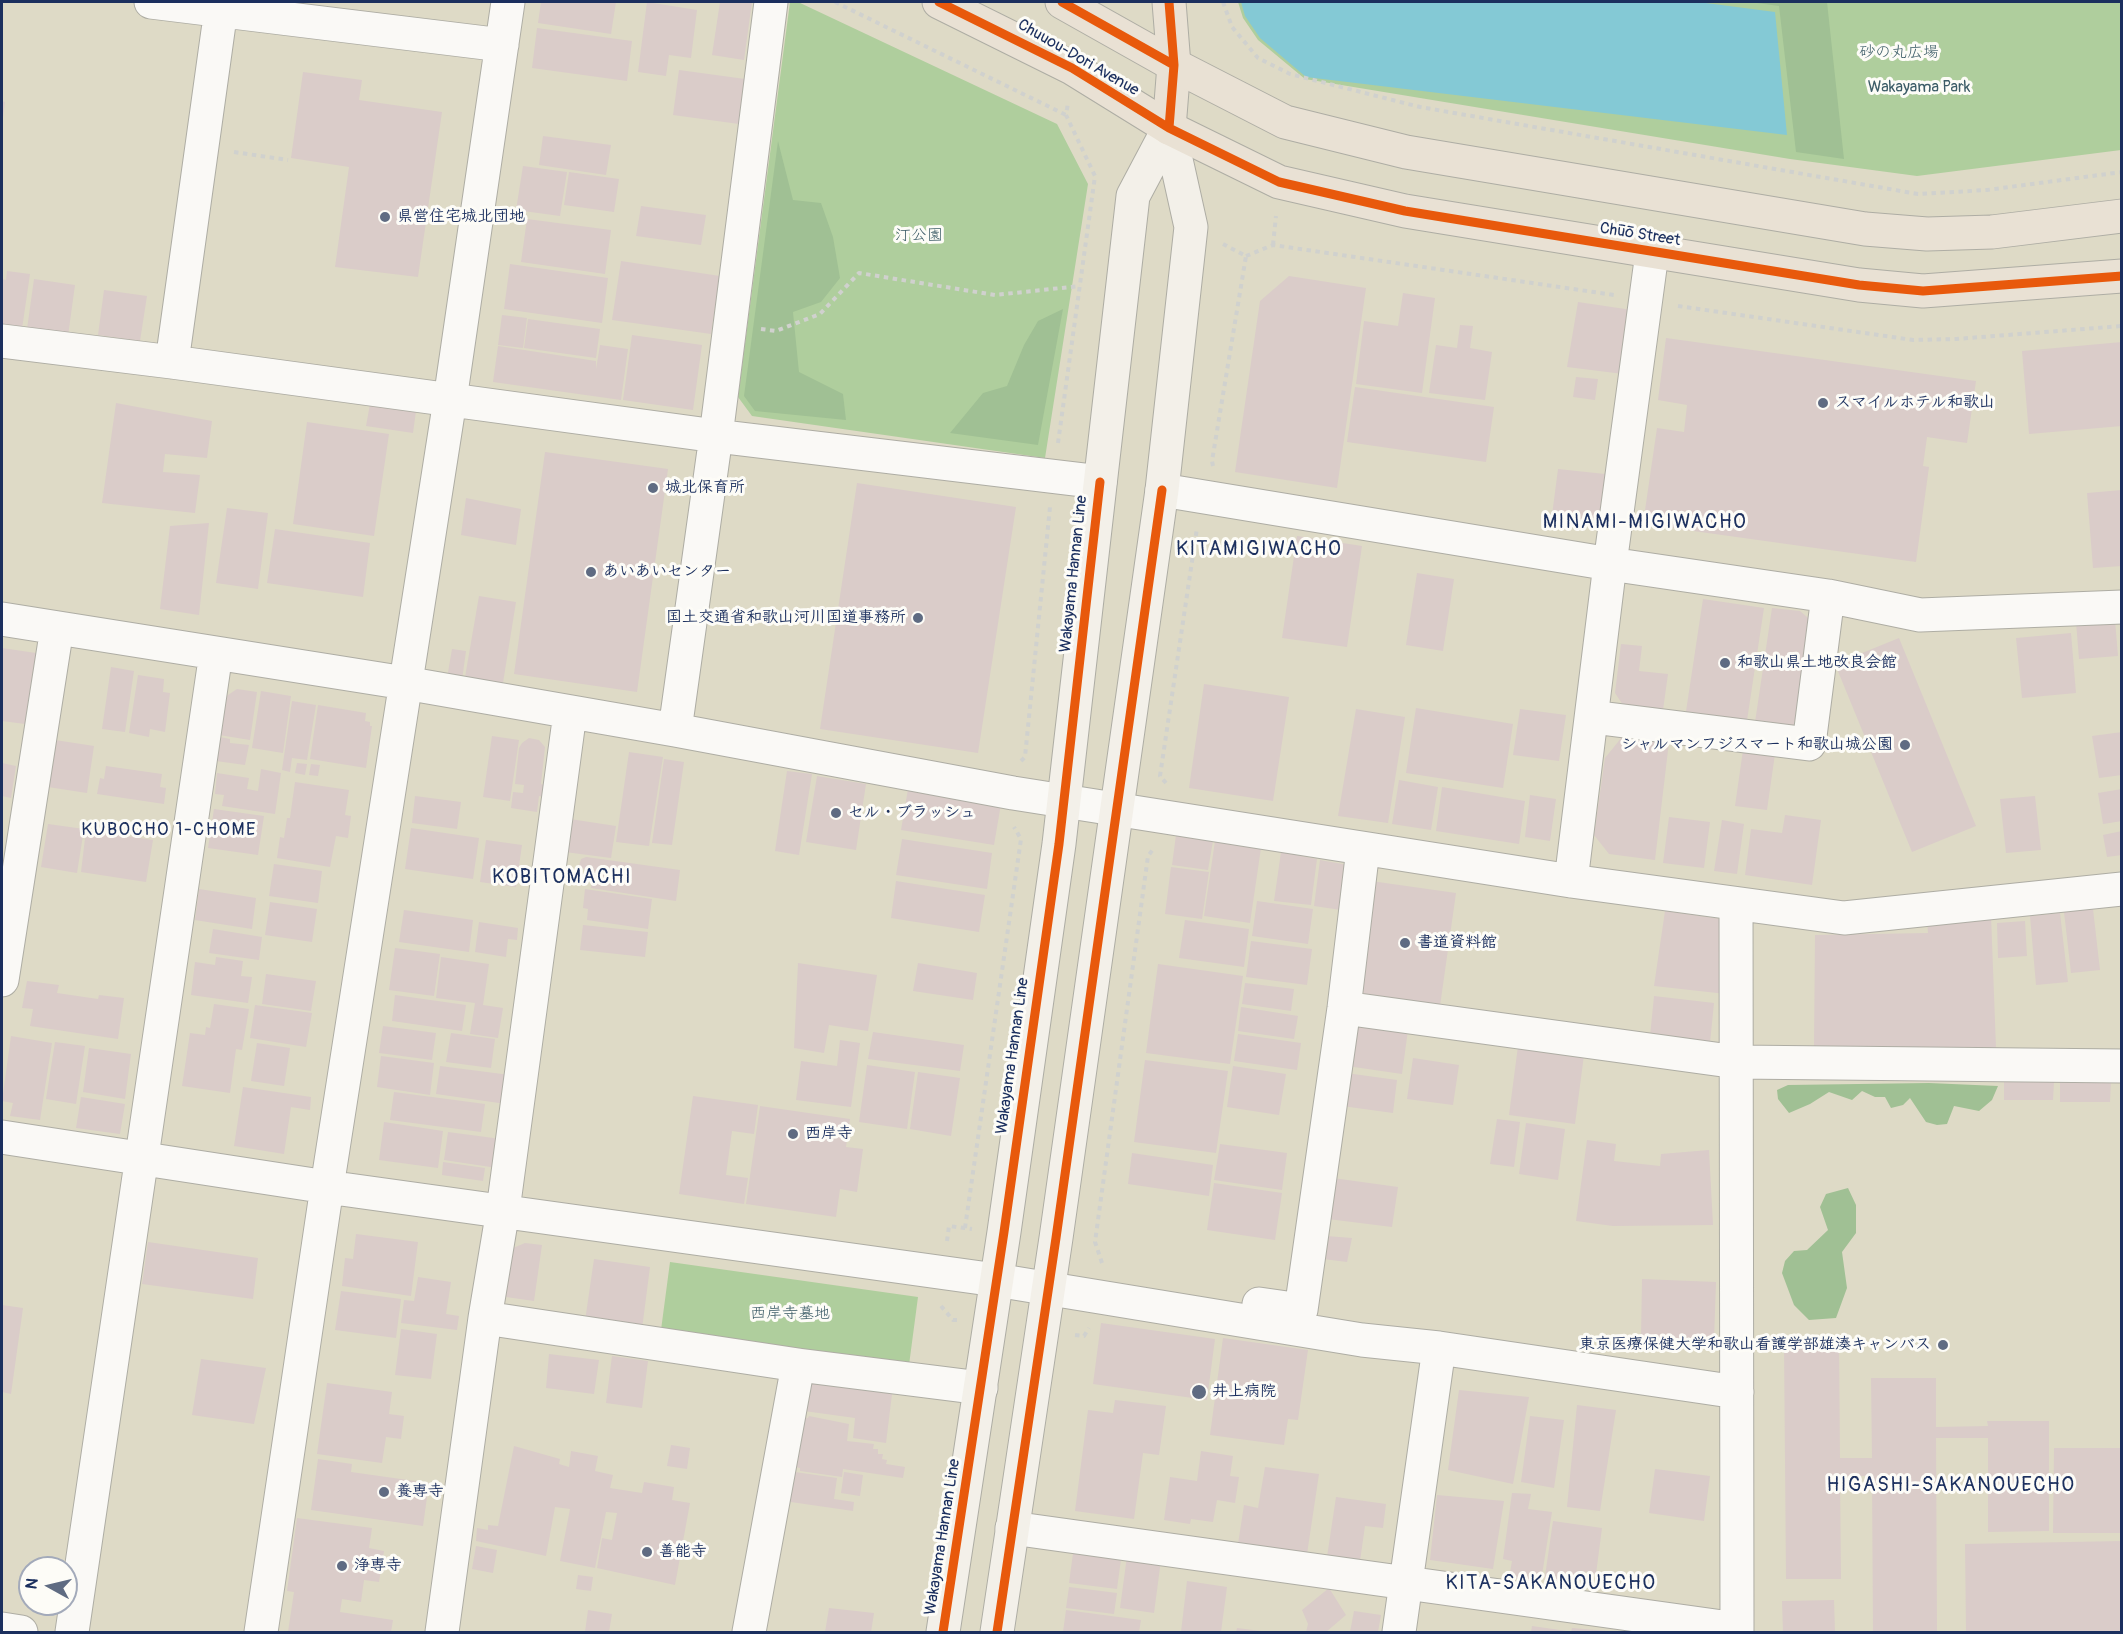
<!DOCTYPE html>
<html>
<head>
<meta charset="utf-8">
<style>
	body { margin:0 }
	#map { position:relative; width:2123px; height:1634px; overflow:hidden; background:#dedac6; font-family:Pangolin,sans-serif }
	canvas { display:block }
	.frame { position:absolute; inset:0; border:3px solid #1b2f5e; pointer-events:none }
	.north { position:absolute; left:18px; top:1556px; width:60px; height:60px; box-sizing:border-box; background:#fdfcf7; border:2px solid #a3aaba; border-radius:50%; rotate:278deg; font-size:16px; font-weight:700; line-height:24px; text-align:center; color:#1b2f5e }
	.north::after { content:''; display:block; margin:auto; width:21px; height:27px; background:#5f6b82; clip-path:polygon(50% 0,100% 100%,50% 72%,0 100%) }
</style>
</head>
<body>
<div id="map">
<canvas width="2123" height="1634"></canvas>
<div class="frame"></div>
<div class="north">N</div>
</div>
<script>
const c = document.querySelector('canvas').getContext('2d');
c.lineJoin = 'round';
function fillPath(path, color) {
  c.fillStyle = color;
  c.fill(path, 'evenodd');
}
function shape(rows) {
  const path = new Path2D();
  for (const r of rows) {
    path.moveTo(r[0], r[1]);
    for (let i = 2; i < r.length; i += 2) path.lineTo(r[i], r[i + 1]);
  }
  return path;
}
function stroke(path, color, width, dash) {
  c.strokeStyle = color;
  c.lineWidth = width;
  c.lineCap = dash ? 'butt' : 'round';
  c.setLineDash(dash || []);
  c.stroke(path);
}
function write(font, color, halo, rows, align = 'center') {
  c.font = font + ' Pangolin,"Klee One",sans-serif';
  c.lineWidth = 6;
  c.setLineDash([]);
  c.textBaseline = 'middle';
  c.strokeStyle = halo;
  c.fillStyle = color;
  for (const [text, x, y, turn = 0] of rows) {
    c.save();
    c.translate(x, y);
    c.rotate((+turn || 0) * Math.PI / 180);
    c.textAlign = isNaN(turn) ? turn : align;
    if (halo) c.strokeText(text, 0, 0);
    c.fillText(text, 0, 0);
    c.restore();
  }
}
fillPath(shape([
	[790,2,798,2,1057,124,1088,184,1045,458,752,416,738,397],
	[1238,2,2121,2,2121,150,1917,176,1790,159,1305,79,1258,40,1243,18],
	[670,1262,918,1297,909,1365,661,1330]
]), '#afce9d');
fillPath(shape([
	[1750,2,1827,2,1844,159,1796,152,1779,6],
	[778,141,793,200,821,203,833,237,840,278,821,302,793,312,799,372,843,394,846,420,755,411,744,396],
	[1063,309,1038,445,950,433,983,393,1007,386,1024,345,1038,321],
	[1929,1083,1998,1086,1992,1100,1979,1111,1954,1106,1947,1124,1937,1125,1926,1122,1910,1098,1903,1105,1891,1108,1885,1097,1875,1097,1862,1091,1852,1100,1829,1092,1810,1104,1789,1113,1778,1099,1777,1090,1788,1085],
	[1848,1188,1856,1205,1856,1233,1842,1252,1847,1288,1836,1318,1809,1320,1794,1305,1782,1273,1785,1261,1794,1251,1807,1250,1828,1230,1820,1207,1826,1194]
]), '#a0c094');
fillPath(shape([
	[1241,2,1698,2,1775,12,1787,135,1306,77,1260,38,1245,16]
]), '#84c9d5');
fillPath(shape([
	[541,2,616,2,611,34,538,23],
	[647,2,697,10,691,58,669,55,666,76,638,72],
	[720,2,752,2,744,60,712,55],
	[537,28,632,41,627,81,532,68],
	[679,70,745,79,739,124,673,115],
	[303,72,362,80,359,100,442,112,418,277,335,267,349,167,291,158],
	[2,101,5,102,3,118,2,118],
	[543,136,611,145,606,175,539,165],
	[523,166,567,172,560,216,516,210],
	[569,172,619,179,614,212,564,205],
	[641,206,706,215,701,245,636,236],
	[527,219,611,230,605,274,521,262],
	[621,261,720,276,711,334,612,320],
	[510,264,608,278,602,323,504,309],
	[7,271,30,274,22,329,2,326,2,279,6,280],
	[1289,276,1366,288,1337,488,1235,472,1260,301],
	[34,279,75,285,68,336,27,329],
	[104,290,147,296,140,341,98,335],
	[1403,293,1435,298,1422,393,1356,384,1364,321,1398,326],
	[1578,302,1632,310,1623,374,1567,367],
	[502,315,527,318,523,348,498,345],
	[528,319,600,329,596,358,524,348],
	[1460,325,1473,326,1470,348,1492,352,1485,400,1429,393,1436,345,1457,348],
	[632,335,702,345,693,410,623,400],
	[1666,338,1976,381,1967,443,1927,437,1923,466,1929,467,1916,562,1643,524,1657,428,1684,432,1687,405,1658,400],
	[2122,342,2122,426,2029,434,2022,351],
	[600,345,628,349,621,400,493,382,498,346,596,361,596,369],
	[1576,377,1598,379,1595,400,1573,397],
	[1355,387,1494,407,1486,462,1347,442],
	[116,403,212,421,207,458,165,454,163,472,200,475,195,513,102,503],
	[370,404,416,411,413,433,366,426],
	[307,422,389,434,374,536,293,524],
	[545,452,668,469,637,692,514,674],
	[1558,469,1605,474,1601,513,1582,526,1551,523],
	[857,483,1016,507,978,753,820,729],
	[2122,490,2122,566,2093,568,2087,493],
	[466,498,521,509,516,545,461,535],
	[227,508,268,513,258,589,216,583],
	[209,523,199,615,160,609,170,526],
	[275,529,370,543,363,597,267,583],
	[1297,536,1362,546,1347,647,1282,638],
	[1417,573,1454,579,1443,651,1406,645],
	[479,596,516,602,502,689,464,683],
	[1703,599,1764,608,1746,727,1685,718],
	[1772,608,1800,611,1814,623,1800,720,1786,732,1754,729],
	[2115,620,2118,656,2079,659,2076,622],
	[2071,633,2076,693,2022,698,2016,638],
	[1899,638,1976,826,1912,852,1835,664],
	[1621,644,1642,646,1639,671,1668,674,1663,710,1623,705,1615,693],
	[2,648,36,653,25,724,2,721],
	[452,649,466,651,462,680,447,678],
	[111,667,134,671,125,732,102,729],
	[138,675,164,679,163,692,170,693,165,732,150,729,149,737,129,733],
	[1204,684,1289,697,1273,801,1189,788],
	[237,689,257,692,250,740,219,735,225,697],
	[261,691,291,696,283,753,252,748],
	[292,701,316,705,307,760,292,758,290,772,282,770],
	[318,705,366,713,365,721,370,722,370,726,372,726,366,768,310,759],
	[1416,708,1513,724,1503,788,1406,773],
	[1356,709,1405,717,1388,823,1338,816],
	[1520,709,1566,715,1559,761,1513,755],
	[2122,732,2122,775,2099,778,2092,736],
	[492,736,519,740,510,801,483,797],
	[220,737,230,739,230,743,249,745,245,765,216,761],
	[1622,737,1669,742,1655,860,1609,854,1594,835,1605,758],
	[529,738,539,740,545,747,541,784,544,785,543,797,539,796,537,812,511,808,513,792,523,793,524,785,515,784,519,748,522,743],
	[55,740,94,746,87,793,48,787],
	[1743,750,1775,754,1767,810,1735,806],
	[629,752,663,757,649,846,616,842],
	[664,759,684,762,672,845,652,843],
	[2,763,16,766,11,798,2,796],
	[297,763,307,764,305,775,295,773],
	[311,764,320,765,318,776,309,775],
	[106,766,162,774,160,787,166,788,164,804,97,794,100,778,104,779],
	[261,769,281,773,275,814,222,806,224,795,215,794,217,773,249,778,247,789,258,791],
	[787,771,812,774,799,855,775,851],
	[817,776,866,784,856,850,806,842],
	[1399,780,1438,787,1431,830,1392,824],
	[295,782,349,790,345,815,351,816,348,838,336,836,330,867,277,858,280,837,284,838,287,818,290,818],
	[1442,787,1525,801,1519,844,1436,831],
	[908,789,1001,804,994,845,901,830],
	[2122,789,2122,821,2103,824,2098,793],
	[1530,795,1556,799,1550,841,1525,837],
	[415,796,461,802,457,829,412,823],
	[2035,796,2041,850,2006,853,2000,799],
	[214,809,264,816,258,855,208,848],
	[1785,815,1821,820,1812,885,1745,875,1751,829,1782,833],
	[1669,817,1710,822,1704,868,1663,863],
	[570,819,616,826,611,858,565,852],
	[1722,820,1744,824,1737,874,1714,871],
	[48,824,84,829,77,873,41,867],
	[411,828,479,838,473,879,405,869],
	[86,830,153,840,146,882,81,872],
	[2122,831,2122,855,2107,857,2103,835],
	[1176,835,1213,841,1208,870,1172,865],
	[902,839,992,853,987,889,896,875],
	[486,840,522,845,516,887,480,882],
	[1215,841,1261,848,1250,923,1204,916],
	[1281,852,1317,859,1311,905,1274,901],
	[586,857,680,870,676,901,591,888,593,871,585,870,579,866,581,859],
	[1320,860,1348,865,1341,910,1314,906],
	[274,864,322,871,318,903,269,896],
	[1171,867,1209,872,1202,919,1165,914],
	[896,881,985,895,979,932,891,918],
	[1371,881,1456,893,1440,1006,1354,994],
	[199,889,256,898,252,929,195,920],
	[585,889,652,899,648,929,587,920,588,909,583,908],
	[1257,901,1313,909,1308,944,1252,936],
	[270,902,317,909,312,942,265,935],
	[2093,909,2100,970,2071,973,2064,912],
	[404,910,473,920,469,952,399,942],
	[1665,911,1728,920,1726,994,1654,986],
	[2060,913,2068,982,2036,985,2030,916],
	[1991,915,1996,1048,1814,1046,1815,935,1928,933,1927,920],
	[1185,920,1249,929,1244,967,1179,958],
	[2025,921,2027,956,1998,958,1997,923],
	[479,922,518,928,517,940,508,939,506,957,475,952],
	[583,925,648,932,645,957,580,950],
	[213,929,262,937,259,960,209,953],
	[1251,941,1312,949,1307,985,1246,977],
	[395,948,440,954,434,996,389,990],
	[216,957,243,961,241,976,252,977,248,1003,191,995,195,962,215,965],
	[441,957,489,964,483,1005,503,1008,498,1038,470,1034,475,1003,436,998],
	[798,963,877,975,868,1031,829,1025,824,1053,794,1048],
	[918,963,977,973,973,1000,913,991],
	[1158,964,1243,976,1230,1064,1146,1053],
	[266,974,316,981,311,1011,262,1004],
	[27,981,59,985,57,993,98,999,99,995,124,998,118,1039,30,1026,33,1009,22,1008],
	[1245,983,1294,989,1291,1011,1242,1004],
	[395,995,466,1005,462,1031,392,1021],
	[1654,996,1714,1003,1710,1043,1650,1036],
	[214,1004,249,1009,242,1050,236,1049,230,1093,182,1086,190,1033,205,1035,206,1027,210,1028],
	[255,1005,312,1013,306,1047,250,1038],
	[1241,1007,1298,1016,1294,1039,1238,1031],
	[1352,1023,1408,1030,1402,1074,1347,1066],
	[383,1026,436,1033,432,1060,379,1053],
	[873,1032,964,1045,960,1071,868,1059],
	[451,1033,495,1039,491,1068,446,1062],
	[1238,1034,1301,1043,1297,1070,1234,1061],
	[11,1036,52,1043,40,1120,10,1116,13,1103,2,1101],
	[840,1040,860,1043,851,1107,796,1100,801,1061,837,1066],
	[55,1042,85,1046,76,1104,46,1099],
	[257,1043,290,1048,284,1086,251,1081],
	[1518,1046,1584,1055,1575,1124,1509,1115],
	[89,1048,131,1054,125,1099,83,1092],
	[381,1056,434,1063,430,1095,377,1087],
	[1413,1058,1459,1065,1453,1105,1407,1099],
	[1145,1060,1228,1071,1216,1153,1134,1142],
	[867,1065,915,1072,907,1129,859,1122],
	[440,1066,510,1075,506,1104,436,1094],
	[1233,1066,1286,1074,1279,1115,1227,1107],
	[918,1072,960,1078,951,1136,910,1129],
	[1346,1073,1397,1080,1393,1113,1342,1106],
	[2060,1081,2111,1081,2110,1102,2060,1102],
	[2004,1082,2054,1082,2053,1100,2004,1100],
	[243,1087,311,1097,310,1110,291,1107,284,1154,234,1146],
	[394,1092,485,1104,481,1132,390,1120],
	[693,1096,758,1105,754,1134,732,1131,726,1175,748,1178,744,1204,679,1194],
	[81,1097,125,1104,120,1134,76,1128],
	[760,1106,850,1119,846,1147,863,1149,857,1192,840,1189,836,1217,746,1204],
	[1497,1119,1520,1122,1514,1167,1490,1164],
	[384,1122,443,1131,438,1168,379,1160],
	[1526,1123,1565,1129,1558,1180,1519,1174],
	[448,1132,501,1139,497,1168,444,1160],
	[1587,1140,1616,1144,1614,1161,1660,1166,1661,1154,1709,1150,1713,1225,1613,1226,1576,1221],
	[1220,1144,1287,1153,1282,1190,1214,1180],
	[1132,1153,1213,1165,1209,1196,1128,1184],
	[443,1162,485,1168,483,1181,442,1175],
	[1333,1178,1398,1187,1392,1227,1328,1219],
	[1214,1183,1282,1193,1275,1240,1207,1230],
	[356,1234,418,1242,411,1296,342,1286,345,1258,353,1259],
	[1326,1236,1352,1238,1347,1262,1323,1259],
	[148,1242,258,1258,253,1299,142,1284],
	[525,1243,542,1245,534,1301,506,1297,513,1248],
	[594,1259,650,1267,642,1329,585,1321],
	[418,1277,451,1282,446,1314,459,1316,457,1330,401,1323,404,1300,414,1301],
	[1642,1279,1716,1282,1714,1340,1641,1338],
	[341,1291,401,1299,396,1338,335,1330],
	[2,1305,23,1308,11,1394,2,1392],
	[1101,1323,1215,1339,1207,1400,1093,1384],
	[401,1329,437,1334,431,1379,395,1375],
	[1223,1338,1308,1350,1298,1420,1288,1419,1284,1445,1210,1435],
	[1839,1342,1840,1458,1872,1458,1871,1378,1936,1378,1936,1427,1988,1426,1987,1421,2049,1421,2049,1531,1988,1532,1988,1438,1936,1438,1937,1632,1873,1632,1872,1476,1840,1476,1841,1579,1786,1579,1784,1343],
	[549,1354,599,1360,594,1394,546,1388],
	[612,1356,648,1361,642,1408,606,1403],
	[201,1359,266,1368,254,1424,192,1415],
	[808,1376,893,1386,886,1443,853,1438,855,1418,804,1411],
	[327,1383,392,1392,389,1414,404,1416,401,1439,386,1437,382,1463,317,1454],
	[1459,1390,1529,1397,1513,1484,1448,1470],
	[1115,1400,1166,1406,1159,1455,1143,1453,1134,1519,1075,1511,1088,1410,1113,1413],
	[1577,1405,1616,1410,1600,1511,1567,1507],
	[809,1416,849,1424,847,1441,874,1444,873,1449,878,1449,878,1454,883,1454,882,1459,887,1460,886,1464,905,1467,903,1478,843,1469,842,1477,800,1471,800,1468,794,1467,801,1417,808,1418],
	[1530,1416,1564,1420,1554,1488,1521,1482],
	[671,1445,690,1448,687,1469,667,1466],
	[514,1446,560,1459,559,1464,569,1467,571,1451,598,1456,595,1471,613,1475,610,1488,642,1493,644,1482,674,1487,672,1500,690,1503,675,1585,597,1568,602,1538,612,1540,617,1513,606,1512,595,1568,560,1561,570,1509,555,1507,546,1556,476,1541,477,1528,488,1530,488,1525,498,1526],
	[2054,1448,2122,1448,2122,1533,2053,1533],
	[1201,1451,1233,1456,1230,1476,1239,1477,1235,1503,1217,1500,1213,1522,1191,1519,1190,1524,1164,1520,1170,1477,1197,1481],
	[318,1459,352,1464,351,1472,429,1483,423,1526,311,1510],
	[1265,1467,1319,1474,1307,1554,1238,1544,1244,1505,1258,1508],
	[1655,1469,1710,1476,1704,1521,1649,1513],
	[788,1471,837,1478,834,1499,854,1502,853,1511,784,1501],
	[844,1472,863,1475,860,1496,841,1493],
	[1512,1493,1531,1494,1528,1509,1552,1512,1541,1581,1509,1578,1512,1561,1503,1559],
	[1437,1495,1504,1501,1493,1569,1430,1560],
	[1336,1497,1386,1504,1383,1528,1365,1526,1360,1561,1327,1557],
	[297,1518,372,1528,369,1548,384,1551,379,1582,364,1580,361,1602,342,1599,340,1612,393,1620,391,1632,288,1632,294,1592,287,1591],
	[1553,1521,1602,1528,1596,1574,1581,1571,1578,1588,1544,1583],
	[2122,1541,2122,1632,1966,1632,1965,1544],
	[476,1546,497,1550,493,1573,472,1569],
	[1074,1546,1122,1552,1117,1589,1069,1583],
	[1127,1556,1161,1560,1154,1613,1120,1608],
	[578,1575,593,1577,591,1591,576,1589],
	[1187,1581,1227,1587,1221,1632,1181,1632],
	[1069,1587,1117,1593,1114,1614,1066,1608],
	[1329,1588,1346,1615,1326,1632,1306,1632,1308,1624,1302,1610],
	[1834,1600,1835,1632,1783,1632,1782,1601],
	[829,1608,874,1613,871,1632,825,1632],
	[588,1610,612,1614,609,1632,585,1632],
	[1066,1610,1141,1620,1139,1632,1063,1632],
	[1354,1611,1381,1615,1378,1632,1350,1632],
	[1532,1626,1567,1631,1566,1632,1531,1632],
	[1237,1628,1261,1631,1261,1632,1236,1632],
	[1572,1628,1608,1631,1608,1632,1571,1632]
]), '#daccc9');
const street = shape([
	[151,2,502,45],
	[2,341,172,362,716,436,1100,482],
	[172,362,222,2],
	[1162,490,1610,564,1828,596,1920,615,2122,607],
	[2,619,405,683,675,730,1013,793,1571,881,1844,918,2122,889],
	[1592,717,1809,744,1828,596],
	[675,730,716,436,771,2],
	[1571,881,1610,564,1652,253],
	[1736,904,1737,1632],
	[2,980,57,628],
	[1344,1008,1737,1062,2122,1066],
	[2,1137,327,1187,996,1280,1362,1340,1439,1348,1737,1392],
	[1259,1304,1301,1310,1344,1008,1363,849],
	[485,1318,798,1365,981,1388],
	[1012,1528,1737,1629],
	[2,1629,21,1632],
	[72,1632,216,653],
	[261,1632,327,1187,450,400,508,2],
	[442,1632,485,1318,503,1210,570,713],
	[749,1632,798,1365],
	[1399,1632,1439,1348]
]);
const secondary = shape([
	[943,1632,1004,1232,1059,844,1133,196,1169,128],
	[997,1632,1056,1238,1162,490,1191,227,1169,128]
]);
const primary = shape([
	[1169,2,1174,65,1169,128]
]);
const highway = shape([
	[939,2,1072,68,1169,128,1279,182,1405,211,1859,285,1923,291,2122,276],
	[1062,2,1174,65,1285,122,1406,152,1865,229,1927,234,1992,232,2122,216]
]);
stroke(street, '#aeada4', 35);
stroke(secondary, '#aeada4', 35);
stroke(primary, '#aeada4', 35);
stroke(highway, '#aeada4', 35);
stroke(shape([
	[835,2,1066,115],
	[1223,2,1232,27,1258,58,1290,74,1420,107,1918,194,1987,190,2122,172],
	[234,152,288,160],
	[1223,244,1246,256],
	[1273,245,1276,216],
	[1246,256,1273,245,1614,295],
	[1678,306,1913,340,1956,339,2122,326],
	[761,329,776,331,820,314,859,273,995,295,1080,286],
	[1058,443,1095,176,1066,115,1068,103],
	[1213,466,1212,461,1246,256],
	[1021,761,1025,757,1050,507],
	[1166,783,1160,776,1197,528],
	[965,1228,1021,839,1014,827],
	[947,1241,949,1226,972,1229],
	[1102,1263,1095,1242,1148,856,1154,848],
	[941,1306,953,1320,957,1320],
	[1075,1335,1084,1336,1089,1328]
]), '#d0d1ce', 4, [4.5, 4.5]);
stroke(street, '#faf9f6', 33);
stroke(secondary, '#f3f0e9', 33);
stroke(primary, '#e9e1d4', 33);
stroke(highway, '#e9e1d4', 33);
stroke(shape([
	[939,2,1072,68,1169,128,1279,182,1405,211,1859,285,1923,291,2122,276],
	[1062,2,1174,65],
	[1169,2,1174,65,1169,128],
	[943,1632,1004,1232,1059,844,1100,482],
	[997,1632,1056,1238,1162,490]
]), '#e8590c', 9);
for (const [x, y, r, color] of [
	[385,217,6,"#5f6b82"],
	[1823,403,6,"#5f6b82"],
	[653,488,6,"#5f6b82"],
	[591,572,6,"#5f6b82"],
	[918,618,6,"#5f6b82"],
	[1725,663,6,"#5f6b82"],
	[1905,745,6,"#5f6b82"],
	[836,813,6,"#5f6b82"],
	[1405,943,6,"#5f6b82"],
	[793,1134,6,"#5f6b82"],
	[1943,1345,6,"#5f6b82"],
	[1199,1392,8,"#5f6b82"],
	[384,1492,6,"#5f6b82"],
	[647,1552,6,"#5f6b82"],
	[342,1566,6,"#5f6b82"]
]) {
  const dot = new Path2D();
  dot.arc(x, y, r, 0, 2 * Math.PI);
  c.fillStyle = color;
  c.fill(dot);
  stroke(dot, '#fdfcf7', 2);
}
write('16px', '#3c5c67', '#fdfcf7', [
	["砂の丸広場",1899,53],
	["Wakayama Park",1919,88],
	["汀公園",919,236],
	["西岸寺墓地",790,1314]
]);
write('16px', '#1b2f5e', '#fdfcf7', [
	["Chuuou-Dori Avenue",1078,58,30],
	["Chūō Street",1640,235,9],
	["Wakayama Hannan Line",1074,574,-84],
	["Wakayama Hannan Line",1013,1056,-82],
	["Wakayama Hannan Line",943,1537,-81]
]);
write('bold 16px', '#1b2f5e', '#fdfcf7', [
	["県営住宅城北団地",397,217],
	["スマイルホテル和歌山",1835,403],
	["城北保育所",665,488],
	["あいあいセンター",603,572],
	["国土交通省和歌山河川国道事務所",906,618,"right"],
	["和歌山県土地改良会館",1737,663],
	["シャルマンフジスマート和歌山城公園",1893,745,"right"],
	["セル・ブラッシュ",848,813],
	["書道資料館",1417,943],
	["西岸寺",805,1134],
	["東京医療保健大学和歌山看護学部雄湊キャンバス",1931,1345,"right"],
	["井上病院",1212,1392],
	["養専寺",396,1492],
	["善能寺",659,1552],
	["浄専寺",354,1566]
], 'left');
c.letterSpacing = '1.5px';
write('18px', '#1b2f5e', '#fdfcf7', [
	["KUBOCHO 1-CHOME",169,830]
]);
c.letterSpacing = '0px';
c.letterSpacing = '1.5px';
write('20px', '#1b2f5e', '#fdfcf7', [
	["MINAMI-MIGIWACHO",1645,523],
	["KITAMIGIWACHO",1259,550],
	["KOBITOMACHI",562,878],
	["HIGASHI-SAKANOUECHO",1951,1486],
	["KITA-SAKANOUECHO",1551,1584]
]);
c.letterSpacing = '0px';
</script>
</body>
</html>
